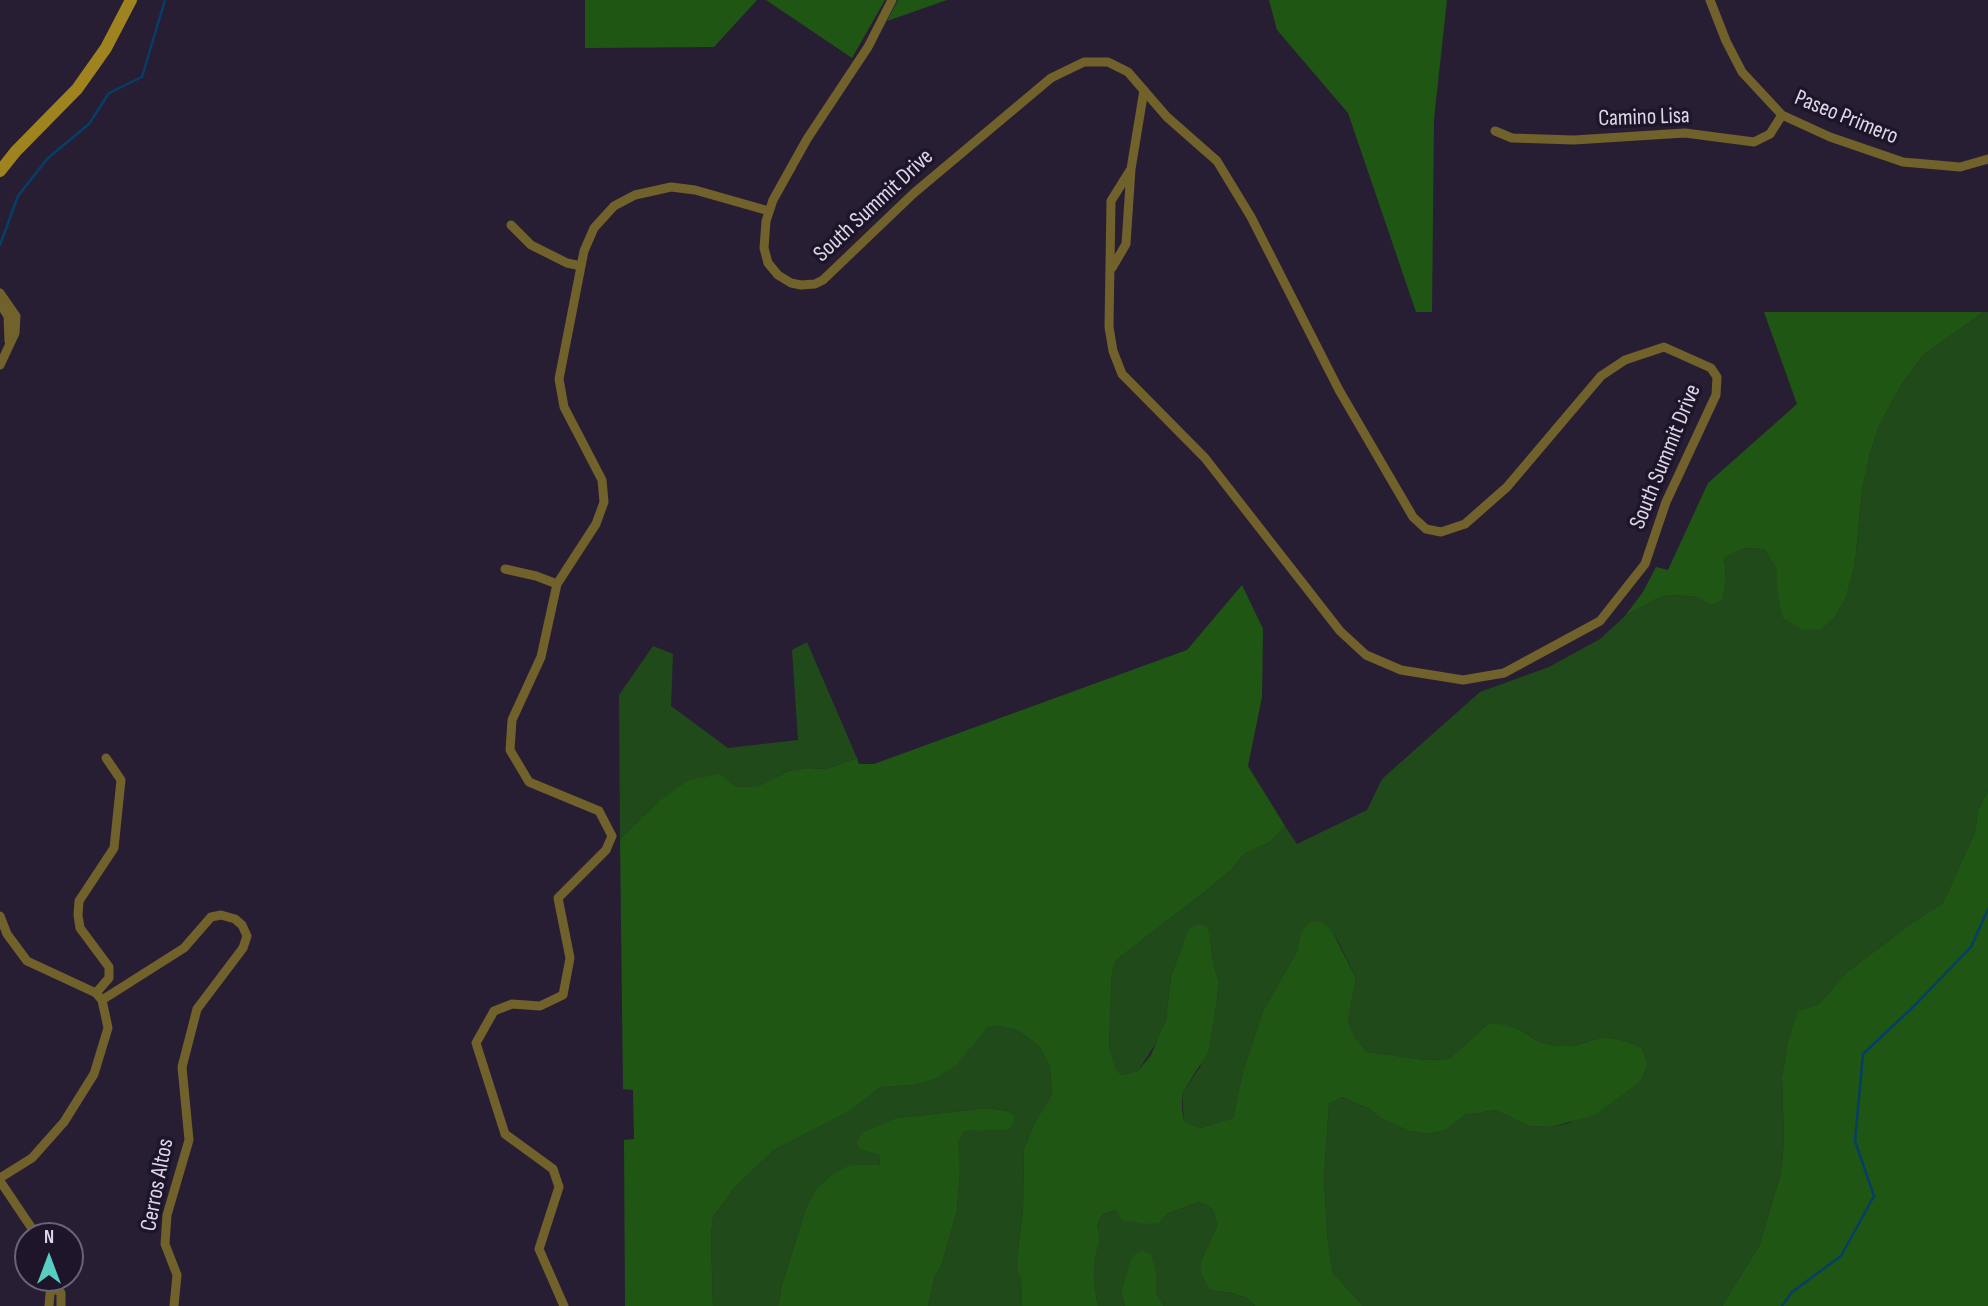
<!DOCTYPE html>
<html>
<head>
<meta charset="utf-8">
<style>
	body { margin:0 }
	#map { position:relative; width:1988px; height:1306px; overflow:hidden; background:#271e34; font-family:"Sofia Sans Condensed",sans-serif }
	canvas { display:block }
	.north { position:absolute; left:14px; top:1222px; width:70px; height:70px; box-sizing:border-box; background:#1e152a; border:2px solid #6a6376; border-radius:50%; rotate:0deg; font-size:19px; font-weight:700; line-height:28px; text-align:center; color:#ddd8e7 }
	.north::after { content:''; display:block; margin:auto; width:24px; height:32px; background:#57cec1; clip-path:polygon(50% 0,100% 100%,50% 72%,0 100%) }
</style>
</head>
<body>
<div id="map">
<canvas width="1988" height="1306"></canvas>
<div class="north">N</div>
</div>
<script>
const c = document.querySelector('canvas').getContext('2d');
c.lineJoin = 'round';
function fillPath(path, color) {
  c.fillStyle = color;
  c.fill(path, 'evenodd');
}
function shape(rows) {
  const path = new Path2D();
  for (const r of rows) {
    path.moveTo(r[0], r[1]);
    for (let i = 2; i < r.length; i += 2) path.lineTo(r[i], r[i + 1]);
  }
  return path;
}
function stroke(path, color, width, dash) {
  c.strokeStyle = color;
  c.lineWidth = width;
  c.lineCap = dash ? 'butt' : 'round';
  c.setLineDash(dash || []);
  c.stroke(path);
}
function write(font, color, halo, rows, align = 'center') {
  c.font = font + ' "Sofia Sans Condensed",sans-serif';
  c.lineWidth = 7;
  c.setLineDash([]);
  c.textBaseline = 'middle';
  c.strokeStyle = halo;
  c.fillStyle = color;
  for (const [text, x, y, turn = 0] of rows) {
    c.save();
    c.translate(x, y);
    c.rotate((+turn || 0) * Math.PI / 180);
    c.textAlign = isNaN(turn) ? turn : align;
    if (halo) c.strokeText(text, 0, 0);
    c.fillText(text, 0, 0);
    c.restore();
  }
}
fillPath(shape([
	[1984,312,1988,312,1988,791,1978,810,1975,832,1943,903,1912,923,1847,972,1787,1046,1782,1077,1784,1142,1781,1173,1759,1246,1722,1306,1363,1306,1333,1273,1328,1244,1324,1178,1329,1104,1340,1097,1370,1109,1380,1118,1409,1131,1426,1134,1446,1130,1465,1115,1495,1110,1529,1126,1551,1127,1569,1123,1641,1081,1648,1064,1642,1048,1626,1041,1603,1037,1574,1046,1555,1046,1537,1041,1517,1028,1488,1024,1449,1059,1426,1060,1367,1052,1355,1038,1348,1020,1356,978,1340,945,1332,931,1300,936,1297,951,1263,1011,1243,1071,1233,1118,1200,1128,1184,1121,1182,1094,1200,1067,1217,998,1219,982,1213,962,1210,937,1189,929,1171,976,1166,1020,1160,1037,1138,1071,1121,1075,1114,1068,1109,1046,1112,972,1116,960,1202,894,1231,870,1244,854,1270,842,1285,826,1297,844,1367,810,1382,779,1480,692,1549,667,1600,639,1625,616,1658,598,1671,595,1697,597,1711,605,1726,576,1724,558,1745,548,1764,549,1777,570,1777,589,1822,629,1834,618,1845,600,1850,583,1855,563,1862,491,1870,453,1880,424,1900,387,1923,355],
	[807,642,857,758,826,769,807,768,789,771,758,786,735,787,658,802,620,839,619,695,653,646,673,654,671,706,728,748,798,740,792,650],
	[999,1026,1017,1030,1038,1045,1050,1066,1052,1094,1035,1122,1024,1149,1023,1208,1016,1268,1021,1279,1022,1306,928,1306,935,1276,941,1267,957,1211,960,1171,957,1141,964,1131,976,1130,1015,1117,1007,1111,989,1108,897,1118,869,1151,879,1155,880,1165,850,1165,805,1211,781,1288,778,1306,713,1306,711,1236,713,1217,734,1188,774,1150,850,1111,881,1087,912,1085,973,1043,987,1028],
	[1198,1202,1210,1206,1215,1215,1217,1226,1201,1261,1201,1274,1209,1290,1232,1293,1247,1298,1255,1306,1164,1306,1156,1293,1156,1273,1121,1293,1125,1306,1098,1306,1094,1283,1095,1259,1100,1239,1097,1226,1103,1214,1116,1210,1159,1223,1167,1214]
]), '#214a1a');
fillPath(shape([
	[585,0,757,0,714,47,585,48],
	[766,0,885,0,852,58],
	[898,0,947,0,887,21],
	[1269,0,1447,0,1434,119,1432,312,1416,312,1348,113,1277,30],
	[1764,312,1984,312,1923,355,1900,387,1880,424,1870,453,1862,491,1855,563,1850,583,1845,600,1834,618,1822,629,1803,630,1783,618,1777,589,1777,570,1764,549,1745,548,1724,558,1726,576,1722,600,1711,605,1697,597,1671,595,1658,598,1625,616,1643,592,1656,567,1668,570,1708,483,1797,404],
	[1242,585,1263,629,1262,697,1248,766,1285,826,1270,842,1244,854,1231,870,1202,894,1116,960,1112,973,1109,1046,1115,1068,1121,1075,1138,1071,1151,1055,1166,1020,1171,976,1189,928,1197,925,1207,926,1210,937,1213,962,1219,982,1217,998,1208,1052,1182,1094,1182,1108,1184,1121,1200,1128,1233,1118,1243,1071,1263,1011,1297,951,1300,936,1308,924,1316,921,1323,923,1332,931,1356,978,1348,1020,1355,1038,1367,1052,1426,1060,1449,1059,1488,1024,1498,1024,1517,1028,1537,1041,1555,1046,1574,1046,1603,1037,1626,1041,1642,1048,1648,1064,1641,1081,1594,1115,1551,1127,1529,1126,1495,1110,1465,1115,1446,1130,1426,1134,1409,1131,1380,1118,1370,1109,1341,1097,1329,1104,1324,1178,1328,1244,1333,1273,1363,1306,1255,1306,1247,1298,1232,1293,1209,1290,1201,1274,1201,1261,1217,1226,1215,1215,1210,1206,1198,1202,1167,1214,1159,1223,1143,1224,1122,1220,1116,1210,1103,1214,1097,1225,1100,1239,1095,1259,1094,1283,1098,1306,1022,1306,1021,1279,1016,1268,1023,1208,1024,1149,1035,1122,1052,1094,1050,1066,1038,1045,1017,1030,999,1026,987,1028,956,1065,936,1078,912,1085,881,1087,850,1111,774,1150,734,1188,713,1217,711,1236,713,1306,625,1306,624,1140,634,1139,633,1090,623,1089,620,839,658,802,689,780,720,774,735,787,758,786,789,771,807,768,826,769,857,758,859,764,874,764,1187,650],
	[1988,791,1988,1306,1722,1306,1759,1246,1781,1173,1784,1142,1782,1077,1787,1046,1798,1011,1819,1005,1847,972,1912,923,1943,903,1975,832,1978,810],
	[989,1108,1007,1111,1015,1116,1010,1129,964,1131,958,1141,960,1171,957,1211,941,1267,935,1276,928,1306,778,1306,781,1288,805,1211,817,1188,835,1173,850,1165,880,1165,879,1155,859,1148,857,1142,862,1133,897,1118],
	[1142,1250,1151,1255,1156,1272,1156,1293,1164,1306,1125,1306,1121,1293,1128,1269,1133,1256]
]), '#205614');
stroke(shape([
	[0,245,18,196,47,159,89,124,109,93,142,77,165,0],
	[1782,1306,1792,1292,1841,1256,1874,1196,1855,1141,1863,1054,1913,1007,1971,947,1988,909]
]), '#053f68', 2.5);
stroke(shape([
	[892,0,868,47,807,139,773,200,766,221,764,248,768,263,778,275,791,283,801,285,815,284,823,280,914,193,1051,78,1084,62,1108,62,1128,72,1167,117,1217,161,1251,217,1339,390,1413,517,1426,529,1441,532,1465,524,1507,487,1601,376,1625,360,1664,347,1711,368,1717,377,1716,395,1666,502,1645,564,1600,621,1504,673,1463,680,1401,670,1366,655,1340,631,1205,458,1122,374,1113,351,1109,327,1111,201,1131,169],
	[1710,0,1726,41,1742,72,1782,115,1830,137,1903,162,1960,167,1988,159],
	[1495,131,1512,138,1574,140,1685,133,1754,142,1770,134,1782,115],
	[511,225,531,245,567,263,581,266],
	[1112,268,1126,244,1131,169,1144,90],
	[0,293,16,316,15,333,0,365],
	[0,304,8,316,9,341],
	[505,569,536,576,557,584],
	[0,916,7,934,27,961,96,993,102,1000,108,1028,94,1074,64,1122,32,1158,0,1178],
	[96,993,109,978,109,967,80,928,78,915,79,901,114,848,121,780,106,758],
	[102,1000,184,948,211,917,221,915,235,919,242,925,247,936,243,948,197,1009,182,1067,189,1140,167,1215,165,1244,177,1275,174,1306],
	[0,1181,37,1236],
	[52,1278,54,1287,61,1293,61,1306],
	[49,1306,50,1294,54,1287],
	[564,1306,539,1249,559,1187,553,1169,505,1134,476,1043,494,1011,512,1004,540,1006,563,995,570,958,558,898,606,850,612,836,599,811,529,782,510,750,512,720,541,657,557,584,596,524,604,502,602,480,564,407,559,379,584,251,594,228,614,206,635,195,671,187,695,190,769,211]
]), '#71612a', 9);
stroke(shape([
	[0,171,16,151,77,89,106,48,131,0]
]), '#9e831f', 12);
write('23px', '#ddd8e7', '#1e152a', [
	["Camino Lisa",1644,118,-2],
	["Paseo Primero",1846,118,22],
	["South Summit Drive",874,206,-43],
	["South Summit Drive",1666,457,-68],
	["Cerros Altos",158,1185,-79]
]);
</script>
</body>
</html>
